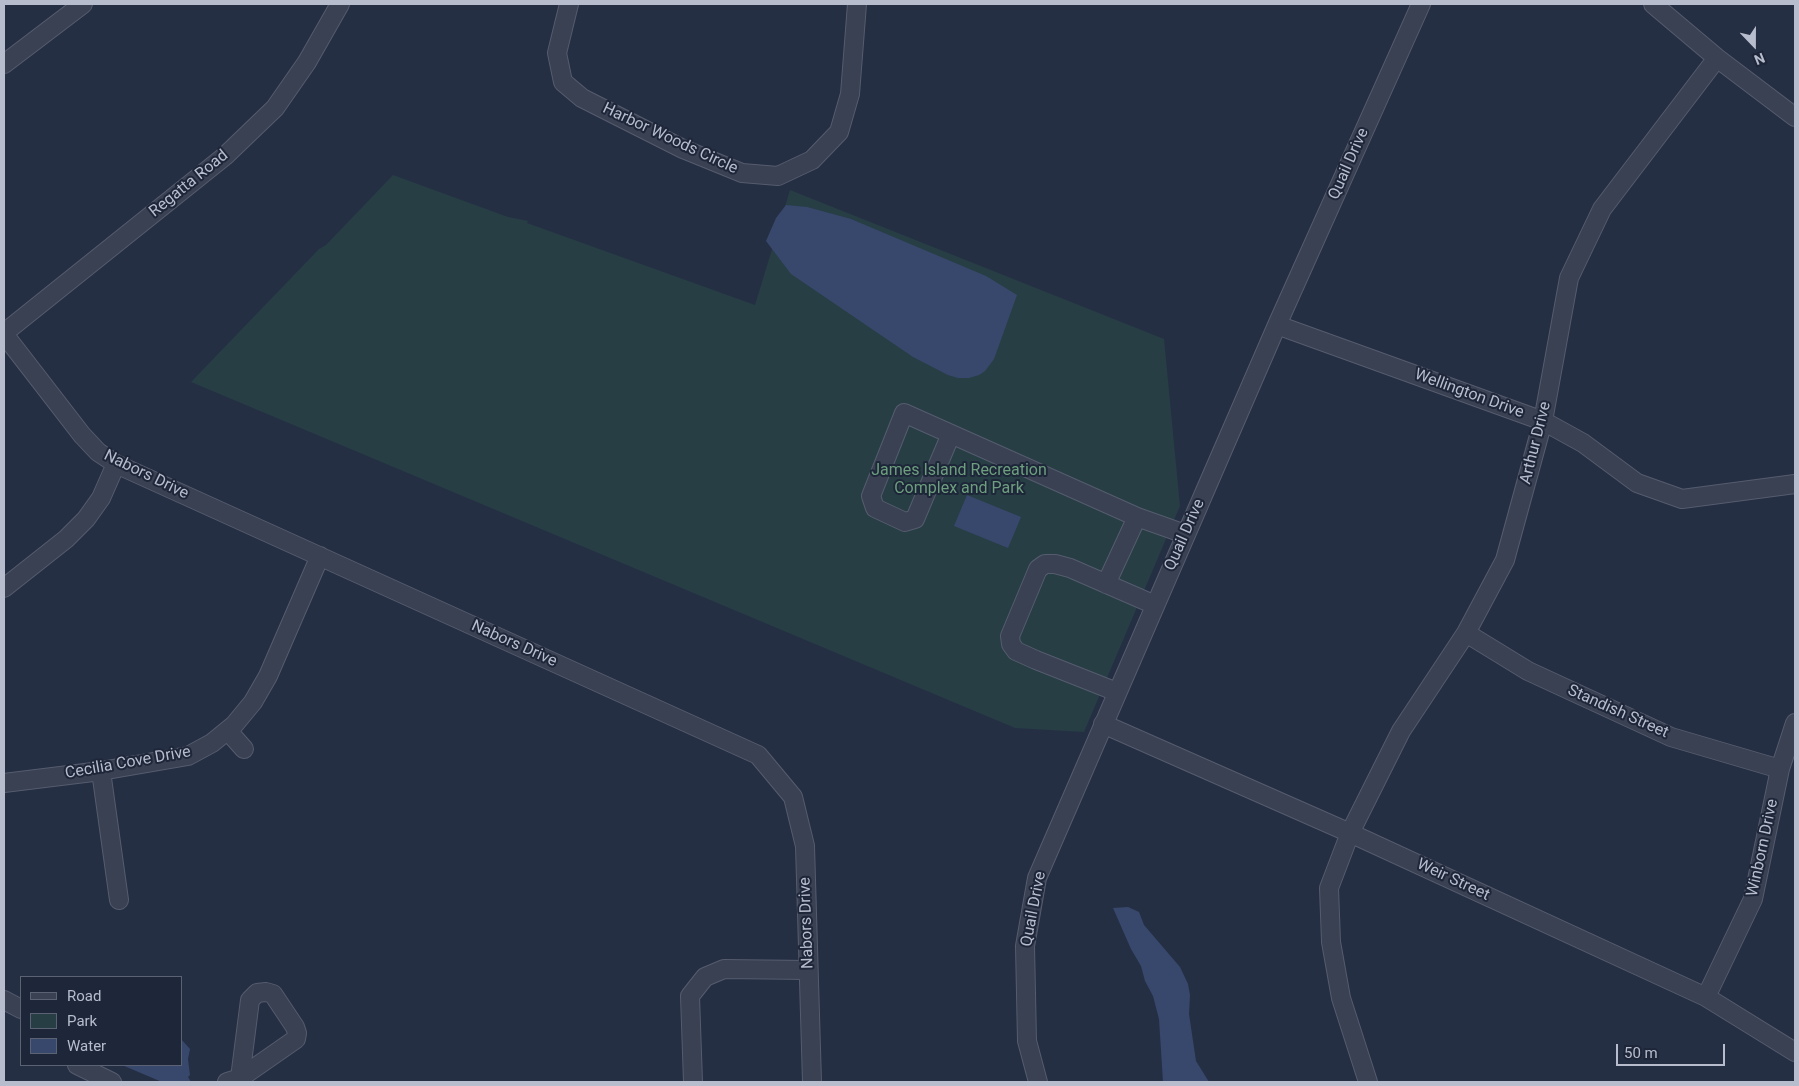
<!DOCTYPE html>
<html>
<head>
<meta charset="utf-8">
<style>
	body { margin:0 }
	#map { position:relative; width:1799px; height:1086px; overflow:hidden; background:#252f44; font-family:Roboto,sans-serif }
	canvas { display:block }
	.frame { position:absolute; inset:0; border:5px solid #b7bdcd; pointer-events:none }
	.legend { position:absolute; left:20px; top:976px; width:162px; height:90px; box-sizing:border-box; background:#1e2639; border:1px solid #5b6274; margin:0; padding:6px 9px; list-style:none; font-size:15px; color:#b7bdcd }
	.legend li { display:flex; align-items:center; gap:10px; height:25px }
	.legend b { width:25px; border:1px solid #5b6274 }
	.north { position:absolute; left:1729px; top:20px; width:50px; height:50px; -webkit-text-stroke:4px #1e2639; paint-order:stroke; rotate:158deg; font-size:14px; font-weight:700; line-height:20px; text-align:center; color:#b7bdcd }
	.north::after { content:''; display:block; margin:auto; width:18px; height:22px; background:#b7bdcd; clip-path:polygon(50% 0,100% 100%,50% 72%,0 100%) }
	.scale { position:absolute; left:1616px; top:1044px; width:109px; height:22px; box-sizing:border-box; border:2px solid #b7bdcd; border-top:0; padding-left:6px; font-size:15px; line-height:18px; white-space:nowrap; color:#b7bdcd; -webkit-text-stroke:4px #1e2639; paint-order:stroke }
</style>
</head>
<body>
<div id="map">
<canvas width="1799" height="1086"></canvas>
<div class="frame"></div>
<ul class="legend">
<li><b style="height:6px;background:#3a4153"></b>Road</li>
<li><b style="height:14px;background:#273e45"></b>Park</li>
<li><b style="height:14px;background:#38486c"></b>Water</li>
</ul>
<div class="north">N</div>
<div class="scale">50 m</div>
</div>
<script>
const c = document.querySelector('canvas').getContext('2d');
c.lineJoin = 'round';
function fillPath(path, color) {
  c.fillStyle = color;
  c.fill(path, 'evenodd');
}
function shape(rows) {
  const path = new Path2D();
  for (const r of rows) {
    path.moveTo(r[0], r[1]);
    for (let i = 2; i < r.length; i += 2) path.lineTo(r[i], r[i + 1]);
  }
  return path;
}
function stroke(path, color, width, dash) {
  c.strokeStyle = color;
  c.lineWidth = width;
  c.lineCap = dash ? 'butt' : 'round';
  c.setLineDash(dash || []);
  c.stroke(path);
}
function write(font, color, halo, rows, align = 'center') {
  c.font = font + ' Roboto,sans-serif';
  c.lineWidth = 4;
  c.setLineDash([]);
  c.textBaseline = 'middle';
  c.strokeStyle = halo;
  c.fillStyle = color;
  for (const [text, x, y, turn = 0] of rows) {
    c.save();
    c.translate(x, y);
    c.rotate((+turn || 0) * Math.PI / 180);
    c.textAlign = isNaN(turn) ? turn : align;
    if (halo) c.strokeText(text, 0, 0);
    c.fillText(text, 0, 0);
    c.restore();
  }
}
fillPath(shape([
	[393,175,508,217,528,221,527,223,755,305,790,190,1164,339,1180,506,1084,732,1015,728,191,382,319,249,326,245]
]), '#273e45');
fillPath(shape([
	[786,205,807,207,851,219,986,276,1017,295,994,359,985,371,979,375,969,378,958,378,948,375,913,357,791,274,766,241,776,218],
	[967,495,1021,517,1008,548,954,526],
	[1128,907,1139,912,1144,925,1180,967,1188,984,1190,995,1189,1014,1196,1061,1209,1082,1163,1082,1159,1019,1153,996,1145,981,1141,966,1131,949,1113,908],
	[181,1039,190,1049,188,1059,190,1075,188,1077,191,1082,162,1082,122,1065,181,1065]
]), '#38486c');
const minor = shape([
	[569,4,557,53,563,82,582,98,683,149,742,173,778,176,812,160,839,132,850,94,857,4],
	[1653,4,1717,58,1795,117],
	[4,64,83,4],
	[1277,325,1543,421,1583,443,1637,483,1682,499,1795,484],
	[4,333,225,156,275,108,307,62,340,4],
	[4,334,82,435,98,452,116,464,758,755,793,797,805,846,812,1082],
	[951,434,915,519,905,522,875,508,871,496,904,413,1137,517],
	[1106,584,1137,517,1185,534],
	[4,588,66,539,86,519,101,498,116,464],
	[1466,633,1528,671,1671,737,1780,769],
	[1117,692,1036,660,1016,651,1011,644,1010,636,1038,569,1045,564,1055,564,1070,568,1155,605],
	[1103,724,1350,833,1706,997,1795,1052],
	[228,731,244,749],
	[101,771,119,900],
	[4,783,101,771,188,756,212,743,234,725,253,702,268,676,320,556],
	[1706,997,1753,899,1780,769,1795,723],
	[4,1000,21,1009],
	[77,1065,112,1082],
	[227,1082,240,1078,296,1039,297,1033,295,1027,273,994,266,992,257,993,250,1000,240,1078,239,1082],
	[693,1082,690,996,705,977,724,969,808,970],
	[1038,1082,1027,1041,1025,946,1037,878,1277,325,1421,4],
	[1368,1082,1341,998,1331,942,1329,888,1350,833,1401,731,1466,633,1505,560,1543,421,1569,278,1602,209,1717,58]
]);
stroke(minor, '#555c6e', 20);
stroke(minor, '#3a4153', 18);
write('16px', '#b7bdcd', '#1e2639', [
	["Harbor Woods Circle",670,139,25],
	["Quail Drive",1349,164,-66],
	["Regatta Road",189,184,-39],
	["Wellington Drive",1469,394,20],
	["Arthur Drive",1536,443,-76],
	["Nabors Drive",146,475,26],
	["Quail Drive",1185,535,-66],
	["Nabors Drive",514,644,24],
	["Standish Street",1618,712,24],
	["Cecilia Cove Drive",128,763,-10],
	["Winborn Drive",1763,848,-78],
	["Weir Street",1453,880,25],
	["Quail Drive",1034,909,-79],
	["Nabors Drive",807,923,-92]
]);
write('16px', '#6d9f7e', '#1e2639', [
	["James Island Recreation",959,471],
	["Complex and Park",959,489]
]);
</script>
</body>
</html>
